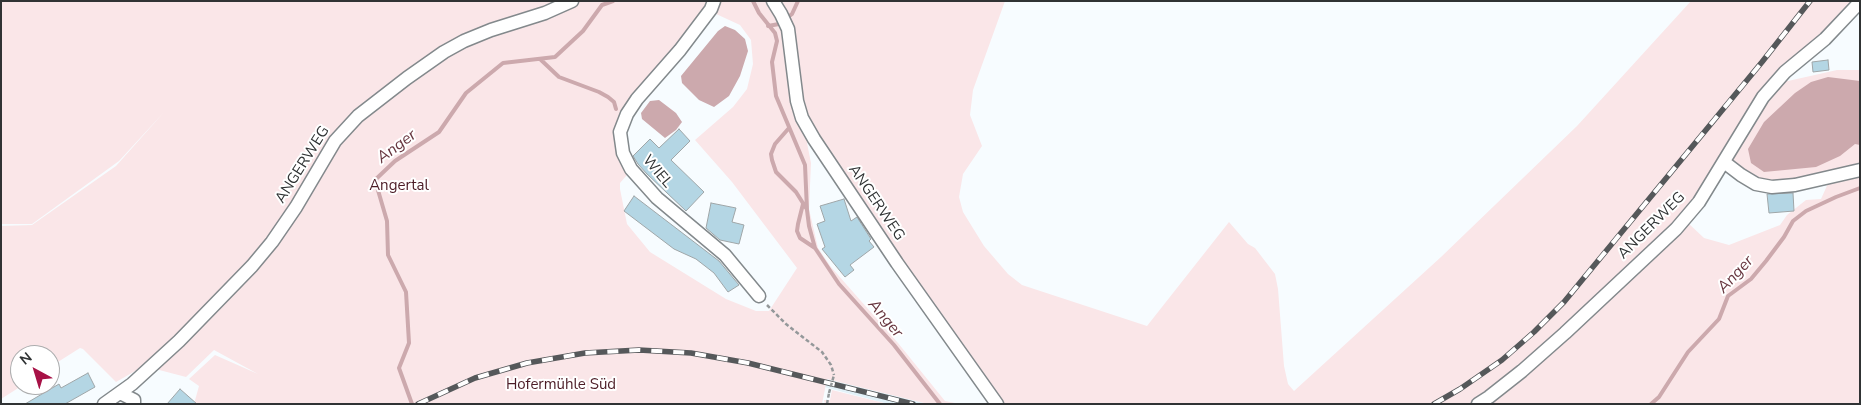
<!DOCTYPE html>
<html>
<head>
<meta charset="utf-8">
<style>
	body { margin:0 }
	#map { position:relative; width:1861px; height:405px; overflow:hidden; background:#f7fcff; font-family:"Nunito Sans",sans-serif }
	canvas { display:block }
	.frame { position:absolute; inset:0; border:2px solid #303334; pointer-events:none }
	.north { position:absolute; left:10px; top:345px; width:50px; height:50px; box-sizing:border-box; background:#fff; border:1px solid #acadae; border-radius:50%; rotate:321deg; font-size:14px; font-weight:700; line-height:20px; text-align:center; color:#303334 }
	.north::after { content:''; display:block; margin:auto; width:18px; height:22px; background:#a71146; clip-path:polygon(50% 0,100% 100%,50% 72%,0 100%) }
</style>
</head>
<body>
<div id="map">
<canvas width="1861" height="405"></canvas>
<div class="frame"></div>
<div class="north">N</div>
</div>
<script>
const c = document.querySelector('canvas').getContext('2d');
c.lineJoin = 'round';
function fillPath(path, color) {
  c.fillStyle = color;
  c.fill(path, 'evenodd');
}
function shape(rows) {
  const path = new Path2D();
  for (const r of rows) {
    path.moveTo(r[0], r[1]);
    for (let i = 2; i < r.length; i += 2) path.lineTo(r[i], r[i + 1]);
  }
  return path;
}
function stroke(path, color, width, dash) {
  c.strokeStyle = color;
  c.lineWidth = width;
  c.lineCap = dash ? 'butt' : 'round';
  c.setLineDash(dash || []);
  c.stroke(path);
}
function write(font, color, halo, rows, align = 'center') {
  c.font = font + ' "Nunito Sans",sans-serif';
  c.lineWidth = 4;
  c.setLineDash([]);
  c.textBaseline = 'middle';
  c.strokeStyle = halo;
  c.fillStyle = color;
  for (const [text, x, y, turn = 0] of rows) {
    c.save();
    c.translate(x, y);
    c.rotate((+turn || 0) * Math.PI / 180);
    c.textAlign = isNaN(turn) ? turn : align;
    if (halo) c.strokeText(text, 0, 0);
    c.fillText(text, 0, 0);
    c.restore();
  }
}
fillPath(shape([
	[765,371,827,379,928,404,888,404]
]), '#e2f1f8');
fillPath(shape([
	[1,1,1005,1,973,90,970,115,982,146,963,174,959,197,963,212,984,246,1008,274,1022,285,1147,326,1229,222,1248,244,1255,248,1275,274,1278,289,1284,366,1288,384,1294,391,1441,257,1577,126,1691,1,1858,1,1779,76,1788,81,1837,70,1860,70,1860,404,998,404,812,139,807,143,811,163,809,209,818,248,831,267,898,343,945,401,960,404,928,404,827,379,822,404,194,404,199,386,189,379,215,355,258,374,214,350,186,377,144,366,116,382,83,349,80,348,50,367,50,355,20,355,20,385,23,385,1,399,1,226,32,225,116,166,165,111,119,161,32,224,1,224],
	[714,13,740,25,751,40,753,64,747,89,733,107,695,140,732,182,797,268,769,311,756,311,726,299,650,252,627,224,620,189,620,183,633,168,624,142,628,116],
	[1727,170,1755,186,1830,179,1821,199,1806,200,1787,215,1780,225,1729,245,1704,238,1687,222],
	[832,390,888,404,825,404,824,400,830,400]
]), '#fae6e8');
fillPath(shape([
	[725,26,735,30,745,39,748,51,740,76,729,96,714,107,699,100,682,83,681,76,718,31],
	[1828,77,1860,81,1860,145,1855,144,1840,156,1816,167,1764,172,1751,163,1748,149,1764,122,1795,93,1811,82],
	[659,100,676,113,682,122,676,130,665,138,642,119,641,113,650,101]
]), '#cca9ad');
stroke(shape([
	[753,1,759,13,775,33,777,41,772,62,776,96,805,165,807,210,809,226,815,248,839,284,894,345,940,404],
	[768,26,779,24,792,14,798,1],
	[540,59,559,77,599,92,608,97,614,102,616,109],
	[789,128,775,144,771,154,772,160,776,172,796,192,806,208],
	[803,204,798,224,797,231,800,238,815,248],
	[412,404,399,368,409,343,406,292,388,255,387,221,375,180,395,161,439,132,466,93,503,63,555,57,583,31,602,5,613,1],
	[1651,404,1659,397,1688,352,1719,319,1728,296,1751,279,1766,261,1784,237,1793,221,1806,211,1836,197,1860,188]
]), '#cca9ad', 4);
const building = shape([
	[1828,60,1829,70,1813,72,1812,62,1828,60],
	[679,129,690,141,671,160,704,192,686,211,647,174,638,164,633,156,650,139,659,148,679,129],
	[1793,193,1794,211,1769,213,1767,194,1793,193],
	[634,196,719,261,739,285,728,292,714,273,696,259,674,249,624,211,634,196],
	[844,199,851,221,857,217,871,239,869,241,874,247,850,265,854,270,845,277,822,249,825,247,817,224,825,221,820,206,844,199],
	[711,203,736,208,732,222,744,225,739,244,720,240,706,228,711,203],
	[88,373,95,387,65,404,25,404,59,384,61,388,88,373],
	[180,389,197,404,167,404,180,389]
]);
fillPath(building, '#b4d6e4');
stroke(building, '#9fa6a8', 1);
const minor = shape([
	[714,1,711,9,680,50,637,99,627,114,620,132,623,153,631,169,657,198,725,255,759,296],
	[773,1,781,14,788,29,797,101,802,118,814,139,897,263,997,404],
	[1724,162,1741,175,1756,184,1772,187,1795,185,1860,170],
	[120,393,134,400,134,404],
	[104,404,132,384,179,341,252,266,272,242,296,207,335,141,358,116,407,78,444,52,464,41,491,30,545,13,572,1],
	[1478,404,1489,397,1522,371,1565,333,1676,229,1699,202,1763,97,1785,72,1825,39,1860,2]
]);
stroke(minor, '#83898c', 15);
stroke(shape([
	[767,305,786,324,822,352,831,365,834,375],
	[827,404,829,393]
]), '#94989a', 2.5, [4, 2.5]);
stroke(minor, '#fff', 12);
const rail = shape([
	[418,404,475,378,527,363,585,353,639,350,691,353,748,363,913,404],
	[1434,404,1460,389,1502,360,1534,332,1564,302,1762,62,1810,1]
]);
stroke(rail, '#55585a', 5.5);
stroke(rail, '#fff', 4, [11]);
stroke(shape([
	[829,393,834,375]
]), '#94989a', 2.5, [4, 2.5]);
write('15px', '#303334', '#fff', [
	["ANGERWEG",303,165,-58],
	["WIEL",657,172,50],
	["ANGERWEG",876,203,56],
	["ANGERWEG",1652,226,-45]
]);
write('15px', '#4b1c26', '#fff', [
	["Angertal",399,186],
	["Hofermühle Süd",561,385]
]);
write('italic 16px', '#67363f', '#fff', [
	["Anger",397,147,-37],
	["Anger",1736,275,-47],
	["Anger",885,319,50]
]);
</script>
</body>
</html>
